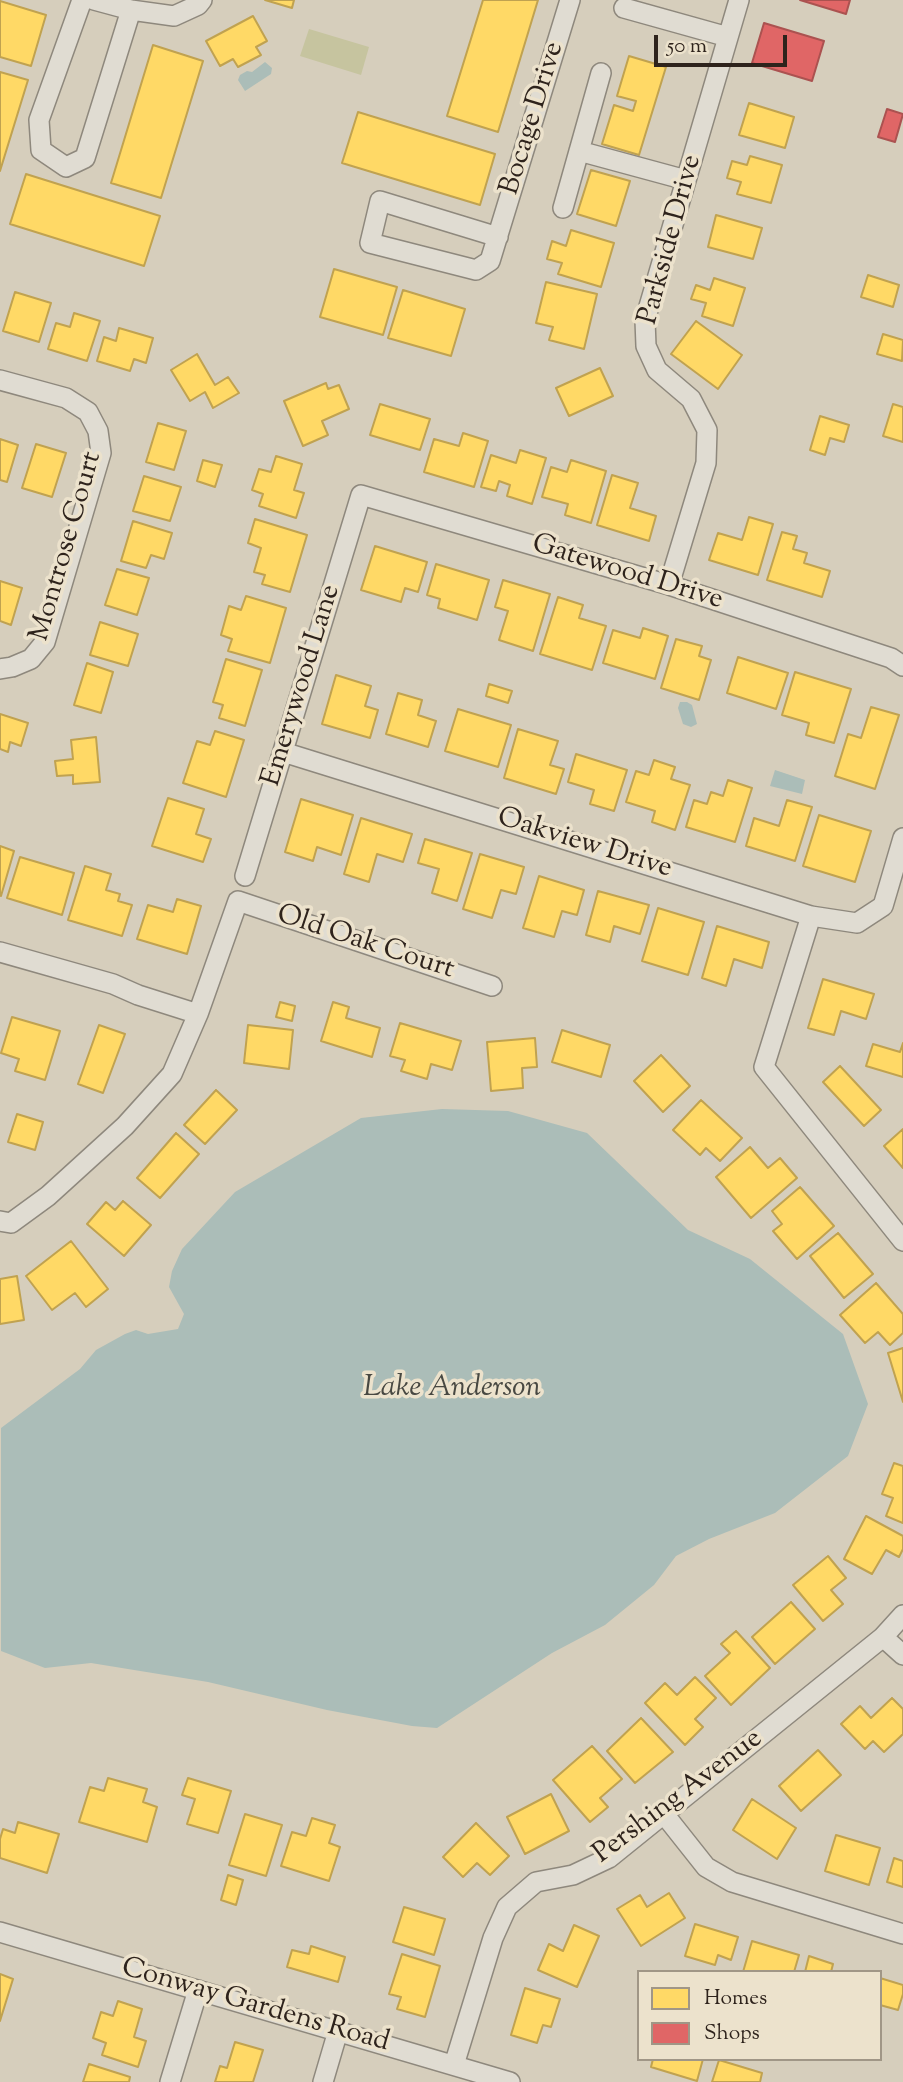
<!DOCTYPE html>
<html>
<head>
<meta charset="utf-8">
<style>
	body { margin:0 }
	#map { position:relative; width:903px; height:2082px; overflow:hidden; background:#d6cebc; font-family:"Sorts Mill Goudy",serif }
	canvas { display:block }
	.legend { position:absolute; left:637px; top:1970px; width:245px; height:91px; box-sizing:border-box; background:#ece2cc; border:2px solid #a09686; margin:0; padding:9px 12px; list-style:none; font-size:21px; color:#2e231c }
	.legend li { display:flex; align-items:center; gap:14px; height:35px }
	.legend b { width:35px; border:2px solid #a09686 }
	.scale { position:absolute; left:654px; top:35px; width:133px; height:32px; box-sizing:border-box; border:4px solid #2e231c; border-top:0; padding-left:9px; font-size:21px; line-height:24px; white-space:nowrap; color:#2e231c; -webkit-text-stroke:5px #ece2cc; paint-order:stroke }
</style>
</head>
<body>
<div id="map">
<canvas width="903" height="2082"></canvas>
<ul class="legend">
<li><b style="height:19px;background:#ffd966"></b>Homes</li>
<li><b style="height:19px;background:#e06666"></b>Shops</li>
</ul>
<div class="scale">50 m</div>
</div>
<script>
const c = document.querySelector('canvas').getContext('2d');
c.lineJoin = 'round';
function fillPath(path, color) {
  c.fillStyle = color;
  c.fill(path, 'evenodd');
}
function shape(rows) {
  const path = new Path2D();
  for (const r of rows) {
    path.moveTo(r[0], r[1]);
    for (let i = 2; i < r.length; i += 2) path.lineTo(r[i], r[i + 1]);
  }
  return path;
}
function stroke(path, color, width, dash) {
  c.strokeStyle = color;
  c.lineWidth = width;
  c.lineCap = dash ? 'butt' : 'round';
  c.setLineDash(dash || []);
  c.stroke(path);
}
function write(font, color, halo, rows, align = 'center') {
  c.font = font + ' "Sorts Mill Goudy",serif';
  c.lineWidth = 7;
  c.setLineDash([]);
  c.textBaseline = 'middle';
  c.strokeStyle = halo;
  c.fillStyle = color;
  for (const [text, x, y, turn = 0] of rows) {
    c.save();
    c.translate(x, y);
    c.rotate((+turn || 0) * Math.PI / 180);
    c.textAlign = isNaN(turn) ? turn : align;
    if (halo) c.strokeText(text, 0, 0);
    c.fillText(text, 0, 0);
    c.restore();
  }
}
fillPath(shape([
	[309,29,369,47,361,75,300,56]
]), '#c6c49f');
fillPath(shape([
	[265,62,272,68,271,74,245,91,238,80,240,75,247,71,252,72],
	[680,702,687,702,692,705,697,724,691,727,683,724,678,708],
	[775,770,805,780,802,794,770,786],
	[442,1109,508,1111,587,1133,688,1230,750,1259,843,1334,868,1404,848,1456,775,1513,709,1539,676,1556,654,1585,605,1625,552,1653,437,1728,412,1726,327,1710,208,1682,91,1663,45,1668,1,1651,1,1428,80,1369,96,1350,125,1334,136,1330,148,1334,178,1329,184,1314,169,1287,172,1271,182,1249,235,1192,361,1118]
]), '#abbdb8');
const homes = shape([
	[265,0,294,0,292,8,265,0],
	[483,0,538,0,498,132,447,116,483,0],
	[0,1,46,15,31,66,0,57,0,1],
	[253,16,267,41,256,47,261,55,238,67,233,59,220,66,206,41,253,16],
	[153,45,203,61,161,198,111,183,153,45],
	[629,56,666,67,639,155,602,144,614,105,633,111,636,101,617,96,629,56],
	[0,72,28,80,0,171,0,72],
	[749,103,794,117,785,148,739,135,749,103],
	[358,112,495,154,480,205,342,163,358,112],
	[750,156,782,165,771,203,737,194,741,182,727,178,732,161,747,165,750,156],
	[591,170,630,181,616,226,577,214,591,170],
	[26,174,160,216,144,266,10,224,26,174],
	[716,215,762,228,753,259,708,247,716,215],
	[571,230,614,243,601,287,558,274,562,263,547,259,552,241,566,246,571,230],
	[334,269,397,287,383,335,320,317,334,269],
	[868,275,899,285,893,307,861,297,868,275],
	[714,278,745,288,733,326,702,316,706,303,691,299,696,285,710,290,714,278],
	[546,282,597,294,584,349,549,340,553,327,536,323,546,282],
	[403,290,465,309,451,356,388,338,403,290],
	[15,292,51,303,39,342,3,331,15,292],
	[74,313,100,321,87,361,48,349,56,323,70,327,74,313],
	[696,321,742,355,718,389,671,354,696,321],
	[119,328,153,338,146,363,134,359,130,371,97,361,104,337,116,341,119,328],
	[883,334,903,340,902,361,877,354,883,334],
	[197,354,215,385,228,377,239,393,213,408,205,392,190,401,171,370,197,354],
	[600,368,613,396,569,416,556,388,600,368],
	[326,383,328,389,339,385,349,409,322,421,328,435,303,446,284,401,326,383],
	[380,404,430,419,420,450,370,435,380,404],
	[893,404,903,407,903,442,883,436,893,404],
	[820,416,849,425,844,442,830,438,825,455,810,450,820,416],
	[158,423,186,431,174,470,146,462,158,423],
	[463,433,488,441,474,487,424,472,434,439,459,446,463,433],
	[0,439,18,445,7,482,0,480,0,439],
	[36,444,66,453,52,497,22,488,36,444],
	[520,450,546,458,532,504,507,496,510,485,499,481,496,491,481,487,491,455,516,463,520,450],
	[276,456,302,464,294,490,304,493,296,518,259,506,263,494,252,490,259,469,271,472,276,456],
	[203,460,222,465,215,487,197,481,203,460],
	[571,460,606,471,591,523,565,515,568,504,542,497,551,467,567,472,571,460],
	[612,475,638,483,630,508,656,516,649,541,597,525,612,475],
	[144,476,181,487,170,521,133,511,144,476],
	[749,517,773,524,758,575,709,560,718,533,742,540,749,517],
	[255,519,307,535,290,592,262,584,265,575,254,572,261,548,248,543,255,519],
	[133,521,172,533,164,559,151,555,146,568,121,561,133,521],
	[782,532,797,536,793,549,807,553,804,563,830,571,822,597,767,580,782,532],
	[375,546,427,562,418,592,405,588,401,602,361,590,375,546],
	[436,564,489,580,477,620,438,608,440,599,427,595,436,564],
	[117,569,149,578,137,615,105,605,117,569],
	[503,580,550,594,533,651,499,640,508,611,495,607,503,580],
	[0,581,22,588,11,625,0,621,0,581],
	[246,596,286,608,270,663,228,651,232,639,221,635,229,606,241,610,246,596],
	[558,597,583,605,579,618,606,626,592,670,540,654,558,597],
	[100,622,138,634,128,666,90,655,100,622],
	[643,628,668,636,655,679,603,663,613,630,640,638,643,628],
	[676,639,702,646,699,656,711,660,699,700,661,688,676,639],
	[738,657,788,673,776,709,727,693,738,657],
	[226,659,262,670,245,726,219,718,223,705,213,702,226,659],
	[87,663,113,672,101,713,74,705,87,663],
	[795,672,851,689,834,743,806,735,809,723,782,715,795,672],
	[336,675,371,686,365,706,378,710,370,738,322,724,336,675],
	[489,684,512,691,508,703,486,696,489,684],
	[398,693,422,700,418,715,436,721,428,747,386,734,398,693],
	[871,707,899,715,875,789,835,776,848,734,861,738,871,707],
	[458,709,511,725,498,767,445,751,458,709],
	[0,714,28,723,21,746,10,742,8,752,0,749,0,714],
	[518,729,558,741,550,765,564,769,556,794,504,778,518,729],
	[215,731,244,740,226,797,183,783,197,741,210,745,215,731],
	[96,737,100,782,73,784,73,775,57,776,55,761,73,759,71,740,96,737],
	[576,754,627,770,614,811,590,804,594,790,568,782,576,754],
	[654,760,675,767,671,779,690,785,675,830,652,822,655,811,626,802,636,771,649,775,654,760],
	[728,780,752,788,735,842,686,827,694,800,707,804,711,792,723,796,728,780],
	[168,798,204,809,196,834,211,839,203,862,152,846,168,798],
	[301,799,353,815,341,855,317,847,313,861,285,852,301,799],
	[787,800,812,807,795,861,746,846,754,818,779,826,787,800],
	[819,815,871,831,855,882,803,866,819,815],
	[361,818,412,834,403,862,377,854,369,882,344,874,361,818],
	[425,839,472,853,457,901,432,893,439,869,418,863,425,839],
	[0,846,14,851,1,896,0,895,0,846],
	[480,854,524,867,516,894,501,890,492,918,463,909,480,854],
	[20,857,74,873,62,915,7,898,20,857],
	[85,866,111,874,106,890,120,894,118,901,132,905,122,936,68,920,85,866],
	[539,876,584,890,577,915,562,911,554,937,523,928,539,876],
	[598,891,649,905,640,934,614,926,610,942,586,935,598,891],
	[177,899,201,906,187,954,137,939,148,905,173,912,177,899],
	[658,908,704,922,688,975,642,961,658,908],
	[717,926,769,942,762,968,734,959,726,986,702,978,717,926],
	[823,979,874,994,866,1019,841,1011,834,1035,808,1028,823,979],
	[280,1002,295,1006,292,1021,276,1017,280,1002],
	[333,1002,349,1007,346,1018,380,1028,372,1057,321,1041,333,1002],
	[12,1017,60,1031,45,1080,15,1071,19,1059,1,1053,12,1017],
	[400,1023,461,1041,452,1070,431,1064,427,1079,401,1071,405,1060,390,1056,400,1023],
	[99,1025,125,1034,103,1093,78,1084,99,1025],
	[248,1025,293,1030,289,1069,244,1063,248,1025],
	[562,1030,610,1045,601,1077,552,1062,562,1030],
	[535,1038,537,1067,522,1068,523,1088,491,1091,487,1042,535,1038],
	[903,1043,903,1077,866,1066,873,1044,900,1052,903,1043],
	[661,1055,690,1086,663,1112,634,1081,661,1055],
	[840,1066,881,1110,864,1126,823,1082,840,1066],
	[216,1090,237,1110,205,1144,184,1125,216,1090],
	[701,1100,742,1138,720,1161,706,1148,700,1155,673,1130,701,1100],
	[17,1114,43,1122,35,1150,8,1142,17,1114],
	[903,1129,903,1168,884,1146,903,1129],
	[176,1133,199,1154,160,1198,137,1178,176,1133],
	[750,1147,768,1168,780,1158,797,1178,751,1218,716,1177,750,1147],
	[800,1187,834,1226,797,1259,773,1231,782,1224,772,1211,800,1187],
	[123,1201,151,1225,124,1256,87,1224,106,1202,115,1210,123,1201],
	[838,1233,873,1274,844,1298,810,1256,838,1233],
	[71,1241,108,1289,86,1307,75,1293,52,1310,26,1276,71,1241],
	[17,1276,24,1320,0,1324,0,1279,17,1276],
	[876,1283,903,1314,903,1333,890,1345,878,1332,865,1343,840,1315,876,1283],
	[903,1348,903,1402,888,1353,903,1348],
	[894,1463,903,1466,903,1523,886,1516,893,1498,882,1494,894,1463],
	[866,1516,903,1536,903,1549,899,1557,886,1550,872,1574,844,1559,866,1516],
	[828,1556,846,1578,831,1590,843,1604,823,1621,793,1585,828,1556],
	[791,1602,815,1629,775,1664,752,1637,791,1602],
	[736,1631,770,1668,731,1705,705,1676,730,1653,721,1644,736,1631],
	[695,1677,716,1698,695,1719,703,1727,685,1745,645,1703,665,1683,677,1695,695,1677],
	[892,1698,903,1709,903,1734,884,1752,873,1741,865,1749,841,1724,860,1706,871,1718,892,1698],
	[641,1718,673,1752,635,1783,607,1751,641,1718],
	[592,1746,622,1779,600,1798,608,1807,590,1822,553,1780,592,1746],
	[818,1750,841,1775,801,1811,779,1786,818,1750],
	[108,1778,147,1789,143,1802,157,1807,147,1842,79,1822,90,1787,104,1791,108,1778],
	[188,1778,231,1791,218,1833,187,1824,195,1799,182,1795,188,1778],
	[551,1794,569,1831,525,1854,507,1817,551,1794],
	[752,1799,796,1828,777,1859,733,1830,752,1799],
	[245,1814,282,1825,266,1876,229,1865,245,1814],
	[312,1818,335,1825,329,1843,340,1847,329,1881,281,1866,292,1832,306,1836,312,1818],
	[18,1822,59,1834,47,1873,0,1858,0,1839,3,1829,15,1833,18,1822],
	[476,1823,509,1856,490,1875,477,1863,463,1877,443,1857,476,1823],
	[836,1835,880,1848,869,1885,825,1871,836,1835],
	[894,1858,903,1861,903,1887,887,1882,894,1858],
	[228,1875,243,1880,236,1905,221,1900,228,1875],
	[669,1893,685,1918,641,1946,617,1909,640,1895,647,1907,669,1893],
	[404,1907,445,1919,434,1955,393,1942,404,1907],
	[695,1924,738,1937,731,1960,718,1955,715,1965,685,1956,695,1924],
	[574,1925,599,1936,577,1987,538,1970,549,1944,563,1951,574,1925],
	[752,1941,799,1955,794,1972,743,1972,752,1941],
	[311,1946,345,1957,338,1982,287,1967,292,1950,309,1954,311,1946],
	[402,1954,440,1966,425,2017,397,2009,401,1997,389,1994,402,1954],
	[809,1956,833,1964,831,1972,805,1972,809,1956],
	[0,1974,13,1979,0,2021,0,1974],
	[880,1978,903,1985,903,1994,898,2010,880,2005,880,1978],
	[525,1988,560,1999,551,2027,543,2025,537,2043,511,2035,525,1988],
	[118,2001,142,2009,134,2037,146,2041,138,2067,102,2055,106,2043,93,2038,101,2012,113,2016,118,2001],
	[235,2042,263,2050,253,2082,215,2082,220,2066,227,2068,235,2042],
	[653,2059,703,2059,697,2081,651,2067,653,2059],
	[719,2060,762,2073,760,2082,712,2082,719,2060],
	[89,2064,130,2077,129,2082,83,2082,89,2064]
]);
fillPath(homes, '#ffd966');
stroke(homes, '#c0a250', 2);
const shops = shape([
	[800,0,850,0,846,14,800,0],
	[764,23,824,41,812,81,752,63,764,23],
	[887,109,903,114,895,142,878,137,887,109]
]);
fillPath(shops, '#e06666');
stroke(shops, '#ab5250', 2);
const minor = shape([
	[82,0,39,120,41,150,66,167,85,158,131,10],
	[94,0,131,10,174,16,198,5,202,0],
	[624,8,728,37],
	[579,151,686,180],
	[563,208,601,73],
	[498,237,380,201,370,243,476,270,490,261,570,0],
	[0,380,66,398,88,412,98,431,101,453,45,642,31,659,12,667,0,669],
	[669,585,706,463,707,430,691,399,657,370,646,346,645,320,739,0],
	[283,752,811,916,857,923,883,906,903,838],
	[245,876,361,495,669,585,891,658,903,666],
	[811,916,764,1067,903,1241],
	[0,952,113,984,138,995,198,1014],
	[0,1221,11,1223,48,1196,125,1126,172,1074,198,1014,238,901,492,986],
	[883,1637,903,1655],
	[664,1814,706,1867,732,1882,903,1934],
	[0,1932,510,2082],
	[454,2065,493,1938,507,1907,536,1882,573,1875,609,1858,883,1637,903,1615],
	[170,2082,198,1990],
	[323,2082,338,2031]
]);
stroke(minor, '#8e887d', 22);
stroke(minor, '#e0dcd2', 19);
write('28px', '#2e231c', '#ece2cc', [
	["Bocage Drive",534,119,-73],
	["Parkside Drive",672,240,-75],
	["Montrose Court",68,547,-74],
	["Gatewood Drive",627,574,17],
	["Emerywood Lane",303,686,-73],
	["Oakview Drive",584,845,17],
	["Old Oak Court",365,944,18],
	["Pershing Avenue",679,1798,-37],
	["Conway Gardens Road",255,2007,16]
]);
write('italic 30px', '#484842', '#ece2cc', [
	["Lake Anderson",452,1390]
]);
</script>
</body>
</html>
